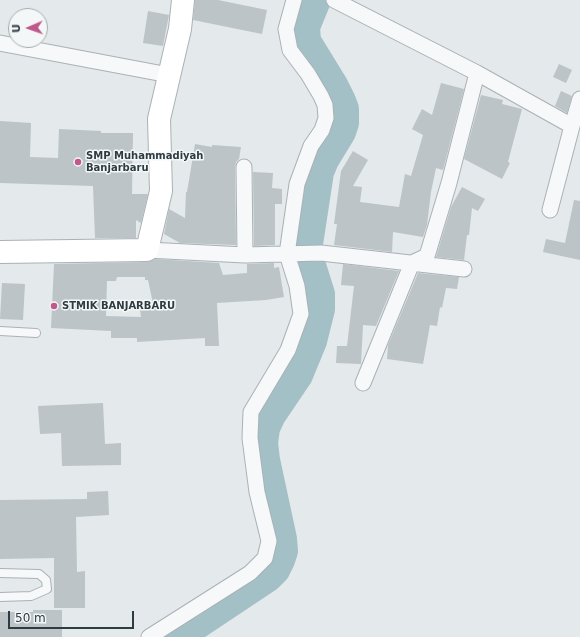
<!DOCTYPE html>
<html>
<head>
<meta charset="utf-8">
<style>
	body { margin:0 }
	#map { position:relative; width:580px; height:637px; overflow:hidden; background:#e4e9eb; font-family:"DejaVu Sans",sans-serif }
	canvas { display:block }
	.north { position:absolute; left:8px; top:8px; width:40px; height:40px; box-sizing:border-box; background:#f4f7f8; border:1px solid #a5acaf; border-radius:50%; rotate:268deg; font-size:11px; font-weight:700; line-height:16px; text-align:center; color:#2e3b41 }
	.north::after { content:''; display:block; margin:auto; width:14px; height:18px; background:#c1588b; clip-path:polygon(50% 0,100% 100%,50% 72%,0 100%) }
	.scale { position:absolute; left:8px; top:611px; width:126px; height:18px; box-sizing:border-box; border:2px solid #2e3b41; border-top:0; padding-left:5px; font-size:12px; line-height:14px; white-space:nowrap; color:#2e3b41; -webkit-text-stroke:3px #f4f7f8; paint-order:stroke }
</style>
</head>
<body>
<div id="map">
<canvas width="580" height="637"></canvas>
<div class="north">U</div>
<div class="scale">50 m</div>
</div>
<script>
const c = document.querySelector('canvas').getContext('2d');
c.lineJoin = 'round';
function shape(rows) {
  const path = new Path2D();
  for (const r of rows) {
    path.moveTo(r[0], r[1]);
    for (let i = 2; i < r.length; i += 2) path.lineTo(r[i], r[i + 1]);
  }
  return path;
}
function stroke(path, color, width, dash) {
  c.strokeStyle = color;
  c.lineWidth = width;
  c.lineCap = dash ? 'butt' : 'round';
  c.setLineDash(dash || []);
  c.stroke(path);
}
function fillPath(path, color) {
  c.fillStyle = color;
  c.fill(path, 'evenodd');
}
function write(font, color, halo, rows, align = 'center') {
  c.font = font + ' "DejaVu Sans",sans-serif';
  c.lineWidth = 3;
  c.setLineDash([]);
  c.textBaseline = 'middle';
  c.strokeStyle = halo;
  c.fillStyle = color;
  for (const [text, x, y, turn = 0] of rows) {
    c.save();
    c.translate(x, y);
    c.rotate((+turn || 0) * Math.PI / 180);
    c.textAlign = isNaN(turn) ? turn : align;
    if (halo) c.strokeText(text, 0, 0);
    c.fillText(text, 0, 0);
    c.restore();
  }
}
stroke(shape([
	[178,637,268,577,275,570,280,560,283,551,282,539,265,460,263,443,265,428,271,415,298,375,312,341,320,309,320,294,308,256,308,244,319,172,324,160,341,132,344,123,344,109,341,101,333,85,306,41,305,27,316,0]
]), '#a3c0c7', 30);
fillPath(shape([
	[195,0,218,0,267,10,262,34,193,20],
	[148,11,169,15,163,46,143,43],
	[559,64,572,70,566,83,553,77],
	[441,83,464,89,443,170,436,168,431,192,427,225,423,237,393,232,392,252,334,245,337,224,334,224,341,171,353,151,368,160,353,186,362,187,360,202,399,207,405,174,411,176,423,135,412,129,422,109,432,115],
	[561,91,572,96,567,113,555,106],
	[481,95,503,100,502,104,522,109,508,162,510,163,502,179,464,159],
	[0,121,31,123,30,157,58,158,59,129,101,131,101,133,133,133,132,194,148,194,141,223,136,220,136,238,95,238,93,186,0,183],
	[195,144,212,147,212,145,241,147,239,159,236,162,235,167,236,245,180,243,164,234,169,209,185,218,186,192,187,192],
	[253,172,273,173,272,188,282,189,282,204,275,204,275,245,254,246],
	[462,187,485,199,478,211,472,208,469,235,467,235,464,260,436,257,451,207],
	[574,200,580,201,580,260,543,252,546,239,565,243],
	[155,259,219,263,223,275,247,273,247,264,274,263,274,268,279,267,284,297,266,300,217,303,219,346,205,346,205,338,137,342,137,338,111,338,111,331,51,328,54,264,147,262],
	[117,277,145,277,145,280,148,280,154,308,140,309,141,317,106,316,107,281,116,281],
	[343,264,399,271,376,326,363,325,361,364,336,363,337,346,347,346,354,286,341,285],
	[418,273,459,277,457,289,446,288,442,308,440,307,437,326,430,325,423,364,387,359,388,345],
	[2,283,25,284,23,320,0,319],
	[103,403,105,444,121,443,121,465,62,466,61,433,40,434,38,406],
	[108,491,109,515,76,517,77,572,85,571,85,608,54,608,54,558,0,559,0,500,87,499,87,492],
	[33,610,62,610,62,637,0,637,0,612,33,612]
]), '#bcc4c7');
const lane = shape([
	[0,331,36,333],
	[0,573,39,574,46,580,47,589,31,596,0,597]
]);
const street = shape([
	[334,0,477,73],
	[0,43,169,75],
	[572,126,580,99],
	[244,167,245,255],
	[147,250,245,255,321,253,464,269],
	[363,383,412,263,427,256,449,183,477,73,572,126,550,210],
	[149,637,250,573,265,558,269,541,257,492,250,438,251,412,288,350,301,314,297,286,287,254,297,184,311,146,322,130,326,118,325,105,321,96,308,74,290,50,286,29,294,0]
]);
const secondary = shape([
	[0,252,147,250,161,191,159,119,180,29,183,0]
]);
stroke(lane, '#aab1b5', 10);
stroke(street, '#aab1b5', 17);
stroke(secondary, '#aab1b5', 24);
stroke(lane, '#f7f8f9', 8);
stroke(street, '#f7f8f9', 15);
stroke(secondary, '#fff', 22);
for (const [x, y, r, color] of [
	[78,162,4,"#c1588b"],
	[54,306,4,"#c1588b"]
]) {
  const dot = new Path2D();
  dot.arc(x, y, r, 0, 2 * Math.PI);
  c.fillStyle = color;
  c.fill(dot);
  stroke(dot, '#f4f7f8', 1.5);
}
write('bold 10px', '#2e3b41', '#f4f7f8', [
	["SMP Muhammadiyah",86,156],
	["Banjarbaru",86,168],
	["STMIK BANJARBARU",62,306]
], 'left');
</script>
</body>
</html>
